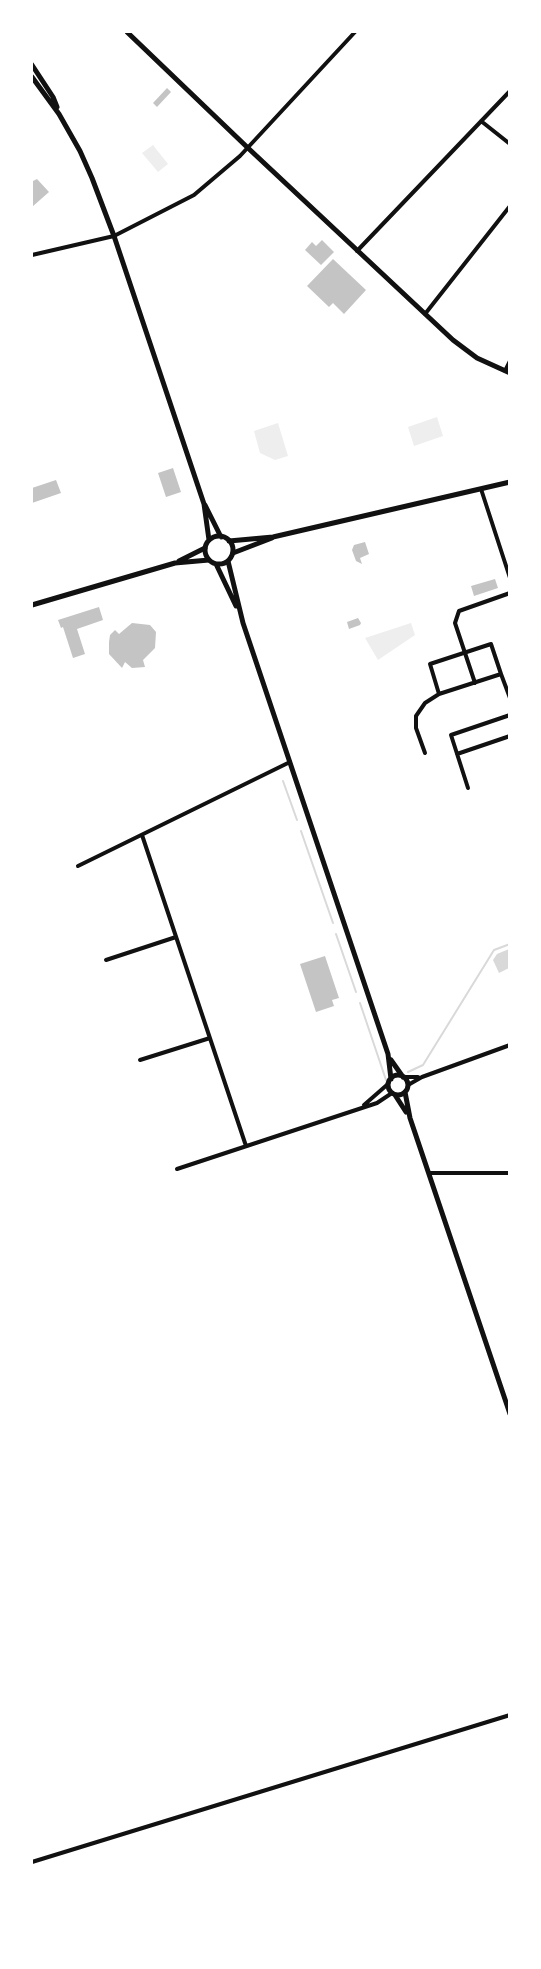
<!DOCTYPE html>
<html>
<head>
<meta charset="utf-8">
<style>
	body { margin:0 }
	#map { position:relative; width:541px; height:1969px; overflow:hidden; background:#fff; font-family:"Noto Sans",sans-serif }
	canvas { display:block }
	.frame { position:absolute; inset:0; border:33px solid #fff; pointer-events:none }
</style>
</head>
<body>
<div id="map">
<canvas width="541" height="1969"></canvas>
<div class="frame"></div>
</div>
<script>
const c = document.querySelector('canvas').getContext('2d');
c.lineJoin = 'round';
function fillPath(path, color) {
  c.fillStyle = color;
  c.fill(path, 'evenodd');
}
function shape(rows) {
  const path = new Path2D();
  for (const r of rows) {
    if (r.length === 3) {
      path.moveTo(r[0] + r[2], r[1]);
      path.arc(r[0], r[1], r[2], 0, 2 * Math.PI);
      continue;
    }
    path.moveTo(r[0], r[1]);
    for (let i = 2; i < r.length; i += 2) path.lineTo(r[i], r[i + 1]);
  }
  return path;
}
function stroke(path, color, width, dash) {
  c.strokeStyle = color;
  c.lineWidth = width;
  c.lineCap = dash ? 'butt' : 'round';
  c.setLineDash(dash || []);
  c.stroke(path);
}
fillPath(shape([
	[153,145,168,164,158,172,142,153],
	[437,417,443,436,414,446,408,427],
	[278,423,288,456,275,460,260,453,254,431],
	[411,623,415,635,378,660,365,638]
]), '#eee');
fillPath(shape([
	[509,949,509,968,499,973,493,960,497,954]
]), '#d9d9d9');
stroke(shape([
	[283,781,297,820],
	[301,831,333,923],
	[336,934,356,992],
	[360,1003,386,1080],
	[408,1072,423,1065,494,950,510,944]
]), '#d9d9d9', 2);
fillPath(shape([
	[167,88,171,92,157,107,153,103],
	[32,179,33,181,37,179,49,192,32,207],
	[322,240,334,252,321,265,305,250,312,242,316,246],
	[333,259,366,290,344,314,333,303,329,307,307,286],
	[173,468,181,492,166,497,158,473],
	[56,480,61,493,32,503,32,488],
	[365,542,369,554,360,558,362,564,356,561,352,550,354,545],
	[495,579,498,588,474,596,471,586],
	[99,607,103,620,77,629,85,654,73,658,63,627,61,628,58,620],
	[358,618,361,623,360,625,349,629,347,622],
	[132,623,150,625,156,632,155,648,143,660,145,667,132,668,125,662,122,668,109,654,109,642,110,635,115,630,119,634],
	[325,956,339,998,332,1000,334,1006,316,1012,300,964]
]), '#c4c4c4');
stroke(shape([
	[481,121,510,144],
	[357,251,510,91],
	[32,255,114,236,194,195,240,156,355,32],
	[425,314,510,206],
	[505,371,510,361],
	[481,489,510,578],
	[491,644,501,674,439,694,430,664,491,644],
	[501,674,510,698],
	[475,683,455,623,459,611,510,593],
	[425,753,416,728,416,716,425,703,439,694],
	[457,754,510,736],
	[468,788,451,735,510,715],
	[142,835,246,1146],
	[78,866,290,762],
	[106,960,176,937],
	[140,1060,210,1038],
	[404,1077,418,1077],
	[408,1085,422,1077,510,1045],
	[364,1105,388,1084],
	[177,1169,377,1103,392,1093],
	[429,1173,510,1173],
	[32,1862,510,1715]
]), '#111', 4);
stroke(shape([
	[127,32,248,148,453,340,477,358,510,373],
	[229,541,273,537,510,482],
	[233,553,272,538],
	[179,561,205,548],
	[32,605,175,563,209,560]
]), '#111', 5);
stroke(shape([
	[32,65,53,97,57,107],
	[32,77,59,114,80,151,92,178,114,236,204,504,209,540],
	[205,505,221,537],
	[219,550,14],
	[228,561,243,623,388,1054,391,1079],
	[216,564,236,606],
	[391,1060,403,1077],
	[398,1085,10],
	[405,1092,410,1118,510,1414],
	[395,1095,406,1112]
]), '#111', 5);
</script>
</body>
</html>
